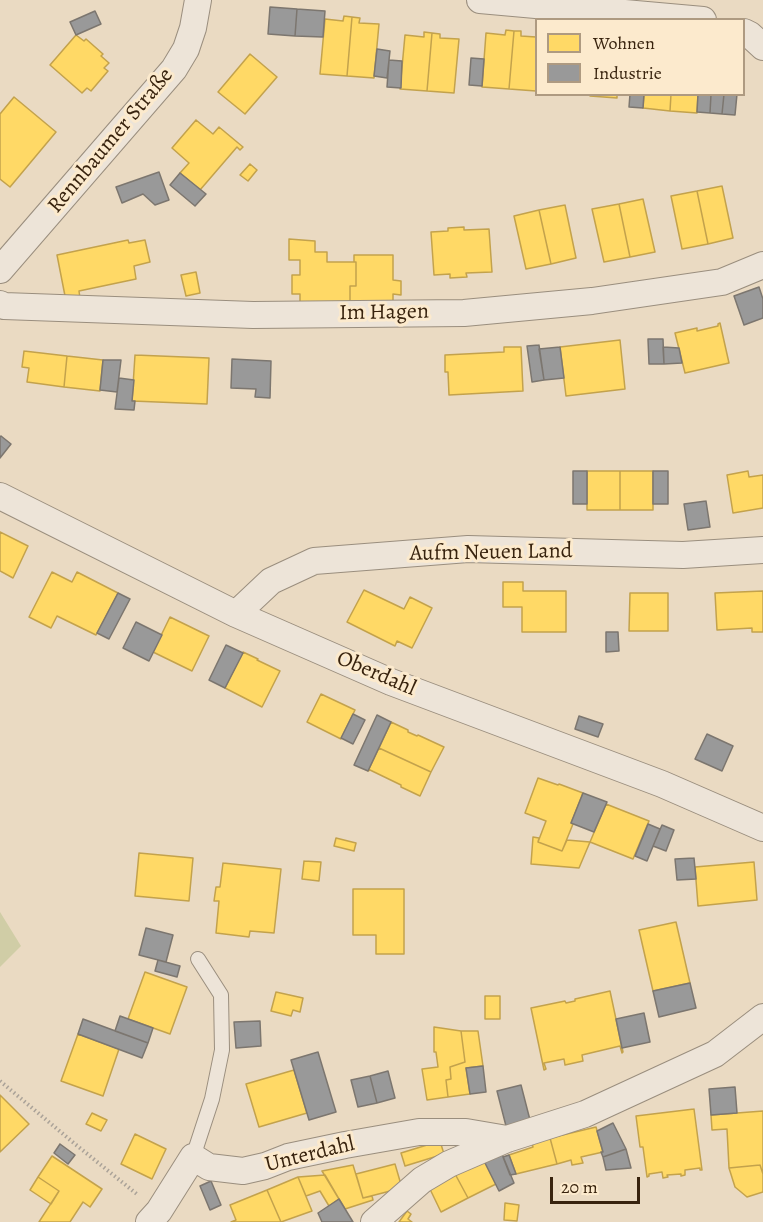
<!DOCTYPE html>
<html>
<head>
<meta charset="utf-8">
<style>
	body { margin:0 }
	#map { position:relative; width:763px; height:1222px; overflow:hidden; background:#eadac2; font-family:Alegreya,serif }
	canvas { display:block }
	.legend { position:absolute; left:535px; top:18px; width:210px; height:78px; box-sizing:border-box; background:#fceacd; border:2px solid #ae9a81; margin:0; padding:8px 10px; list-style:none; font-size:18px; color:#38230e }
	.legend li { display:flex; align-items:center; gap:12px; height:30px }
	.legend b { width:30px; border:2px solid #ae9a81 }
	.scale { position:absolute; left:550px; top:1177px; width:90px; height:27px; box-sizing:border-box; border:3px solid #38230e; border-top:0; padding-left:8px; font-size:18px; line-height:21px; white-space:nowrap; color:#38230e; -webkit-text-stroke:4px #fceacd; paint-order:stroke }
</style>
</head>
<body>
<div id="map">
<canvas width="763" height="1222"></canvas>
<ul class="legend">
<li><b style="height:16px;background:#ffd966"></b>Wohnen</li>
<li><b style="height:16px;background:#999"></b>Industrie</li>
</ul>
<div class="scale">20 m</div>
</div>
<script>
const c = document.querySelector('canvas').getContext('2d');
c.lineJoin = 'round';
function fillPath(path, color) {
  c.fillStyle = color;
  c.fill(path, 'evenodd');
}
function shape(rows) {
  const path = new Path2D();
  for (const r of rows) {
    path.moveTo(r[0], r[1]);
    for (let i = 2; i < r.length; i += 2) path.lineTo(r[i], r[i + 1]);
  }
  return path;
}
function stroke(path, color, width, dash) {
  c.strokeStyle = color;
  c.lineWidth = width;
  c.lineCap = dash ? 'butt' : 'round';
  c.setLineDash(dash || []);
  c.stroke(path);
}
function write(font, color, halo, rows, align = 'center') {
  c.font = font + ' Alegreya,serif';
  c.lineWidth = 6;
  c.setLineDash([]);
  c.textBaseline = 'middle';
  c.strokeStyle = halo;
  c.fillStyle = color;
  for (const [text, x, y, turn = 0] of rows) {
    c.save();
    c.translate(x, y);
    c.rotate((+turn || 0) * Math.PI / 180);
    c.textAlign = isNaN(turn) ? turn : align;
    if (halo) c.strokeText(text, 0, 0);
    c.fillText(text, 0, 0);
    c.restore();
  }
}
fillPath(shape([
	[0,912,21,946,0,967]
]), '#d0cda6');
const homes = shape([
	[344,16,352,17,347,76,320,74,325,19,343,21,344,16],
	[352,17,360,18,359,23,379,24,374,78,347,76,352,17],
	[506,30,514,31,509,89,482,87,486,33,505,35,506,30],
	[514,31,521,31,521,36,536,37,536,91,509,89,514,31],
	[424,32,432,33,427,91,400,89,405,35,424,37,424,32],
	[432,33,440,34,440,38,459,39,454,93,427,91,432,33],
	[76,35,84,41,86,39,103,54,101,56,109,63,104,68,108,71,91,91,87,88,82,93,50,65,76,35],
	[250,54,277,77,245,114,218,92,250,54],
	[590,94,617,94,617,98,590,96,590,94],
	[644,94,671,94,670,111,643,108,644,94],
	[671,94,698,94,697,113,670,111,671,94],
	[14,97,56,132,10,187,0,179,0,114,14,97],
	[196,120,213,134,219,127,243,147,240,150,237,147,200,190,180,173,189,163,172,148,196,120],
	[250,164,257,170,248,181,240,175,250,164],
	[722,186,733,238,708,244,697,191,722,186],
	[697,191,708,244,682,249,671,196,697,191],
	[643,199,655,252,630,257,619,204,643,199],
	[619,204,630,257,604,262,592,209,619,204],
	[565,205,576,258,551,264,539,210,565,205],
	[539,210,551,264,526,269,514,216,539,210],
	[464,227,464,230,489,229,492,272,466,273,467,277,450,278,450,274,434,275,431,232,448,231,448,228,464,227],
	[289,239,315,241,315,252,327,252,327,262,356,262,356,286,350,286,350,302,300,303,300,294,292,294,292,275,300,275,300,260,289,260,289,239],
	[128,240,129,243,145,240,150,262,134,266,136,279,79,291,80,298,66,301,57,255,128,240],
	[354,255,393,255,393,280,401,281,401,295,393,294,393,302,350,302,350,286,356,286,356,262,354,262,354,255],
	[196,272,200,293,186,296,181,275,196,272],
	[720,323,729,363,685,373,675,333,697,328,697,331,718,326,718,324,720,323],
	[620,340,625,389,566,396,560,347,620,340],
	[504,347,521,347,523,391,449,395,448,372,445,372,445,355,504,352,504,347],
	[24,351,67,356,64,387,27,382,29,368,22,367,24,351],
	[135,355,209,358,207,404,132,401,135,355],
	[67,356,103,360,100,391,64,387,67,356],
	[587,471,620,471,620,510,587,510,587,471],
	[620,471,653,471,653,510,620,510,620,471],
	[748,471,749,477,763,475,763,508,733,513,727,475,748,471],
	[0,532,28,546,13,578,0,571,0,532],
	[52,572,72,582,77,572,118,593,96,635,57,616,51,628,29,617,52,572],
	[503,582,523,582,523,591,566,591,566,632,522,632,522,607,503,607,503,582],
	[364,590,404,609,410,597,432,608,412,648,397,641,395,646,347,622,364,590],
	[763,591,763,632,752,632,752,628,717,630,715,593,763,591],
	[630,593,668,593,668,631,629,631,630,593],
	[170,617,209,636,192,671,153,652,170,617],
	[243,652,258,659,257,660,280,671,262,707,225,688,243,652],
	[321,694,355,710,341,739,307,722,321,694],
	[391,722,408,730,408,732,417,736,418,735,444,747,431,772,379,748,391,722],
	[379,748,431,772,420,796,401,787,401,785,370,770,368,771,379,748],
	[538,778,558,785,559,784,583,793,571,823,573,824,562,851,538,842,546,821,525,813,538,778],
	[606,804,649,821,633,859,590,842,606,804],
	[533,837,539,838,538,842,562,851,567,840,590,842,579,868,531,864,533,837],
	[336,838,356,843,354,851,334,846,336,838],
	[139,853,193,858,189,901,135,896,139,853],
	[304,861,321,862,319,881,302,879,304,861],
	[754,862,757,900,698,906,695,867,754,862],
	[223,863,281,869,274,933,250,931,249,937,216,933,219,901,214,901,216,887,220,887,223,863],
	[353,889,404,889,404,954,376,954,376,935,353,935,353,889],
	[676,922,690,983,653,991,639,930,676,922],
	[145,972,187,987,170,1034,128,1019,145,972],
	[610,991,623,1052,622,1053,620,1046,582,1055,583,1061,565,1065,564,1059,544,1063,546,1069,544,1070,531,1008,565,1001,566,1003,575,1001,575,999,610,991],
	[276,992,303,998,300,1012,293,1010,291,1016,271,1011,276,992],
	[485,996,500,996,500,1019,485,1019,485,996],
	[434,1027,461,1031,465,1062,450,1067,451,1079,446,1080,448,1097,427,1100,422,1069,438,1067,436,1052,434,1052,434,1027],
	[461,1031,478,1031,483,1066,466,1068,470,1094,448,1097,446,1080,451,1079,450,1067,465,1062,461,1031],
	[78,1034,119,1049,103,1096,61,1081,78,1034],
	[294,1070,307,1113,259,1127,246,1084,294,1070],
	[0,1095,29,1124,0,1152,0,1095],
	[694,1109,702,1170,700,1170,700,1168,685,1170,685,1175,681,1176,681,1174,667,1175,668,1177,663,1178,662,1172,649,1174,649,1176,647,1177,643,1147,640,1147,636,1116,694,1109],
	[763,1111,763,1174,760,1165,729,1168,727,1129,712,1130,711,1115,763,1111],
	[92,1113,107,1120,101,1131,86,1124,92,1113],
	[596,1127,603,1152,581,1157,583,1163,572,1165,571,1160,557,1164,550,1138,596,1127],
	[135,1134,166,1149,152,1179,121,1164,135,1134],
	[550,1138,557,1164,516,1174,509,1155,533,1147,532,1143,550,1138],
	[440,1141,444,1154,405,1166,401,1153,440,1141],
	[52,1156,102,1189,90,1207,83,1202,70,1222,39,1222,59,1191,38,1177,52,1156],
	[483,1158,496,1184,468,1198,454,1172,483,1158],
	[395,1164,402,1188,363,1198,356,1174,395,1164],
	[353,1165,363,1198,372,1196,373,1200,345,1209,322,1171,353,1165],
	[760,1165,763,1174,763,1192,747,1197,735,1187,729,1168,760,1165],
	[454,1172,468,1198,441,1212,428,1185,454,1172],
	[325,1175,339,1199,329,1206,320,1191,306,1196,298,1177,325,1175],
	[38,1177,59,1191,51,1204,30,1190,38,1177],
	[298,1177,312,1211,281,1222,267,1190,298,1177],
	[267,1190,281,1222,231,1222,236,1220,230,1205,267,1190],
	[505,1203,519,1205,517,1221,504,1220,505,1203],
	[407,1211,411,1214,408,1219,412,1222,399,1222,407,1211]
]);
fillPath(homes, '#ffd966');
stroke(homes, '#c3a24c', 1.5);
const industry = shape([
	[270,7,297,9,295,36,268,34,270,7],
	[297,9,325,11,323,37,295,36,297,9],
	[95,11,101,24,76,35,70,22,95,11],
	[377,49,390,51,387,78,374,76,377,49],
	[471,58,484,59,482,86,469,85,471,58],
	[389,60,402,61,401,88,387,87,389,60],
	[630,94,644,94,643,108,629,107,630,94],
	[698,94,711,94,710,113,697,112,698,94],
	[711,94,724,94,722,114,710,113,711,94],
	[724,94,737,94,735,115,722,114,724,94],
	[159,172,169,200,155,205,143,194,122,203,116,187,159,172],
	[180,173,206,194,195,206,170,185,180,173],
	[759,287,763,299,763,318,744,325,734,296,759,287],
	[648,339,663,339,664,364,649,364,648,339],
	[539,345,544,380,532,382,527,346,539,345],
	[560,347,564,378,544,380,539,349,560,347],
	[663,347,679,348,682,363,664,364,663,347],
	[232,359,271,361,270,398,255,397,256,389,231,388,232,359],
	[103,360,121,360,117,392,100,390,103,360],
	[119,378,134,380,132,401,135,401,134,410,115,409,119,378],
	[1,436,11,444,0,458,0,437,1,436],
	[573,471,587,471,587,504,573,504,573,471],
	[653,471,668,471,668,504,653,504,653,471],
	[706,501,710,527,688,530,684,504,706,501],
	[118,593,130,599,109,639,97,633,118,593],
	[136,622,162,635,149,661,123,648,136,622],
	[606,632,618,632,619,651,606,652,606,632],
	[226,645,243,653,225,688,209,680,226,645],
	[353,714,365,720,353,744,341,738,353,714],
	[377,715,391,722,368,771,354,765,377,715],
	[579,716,603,724,598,737,575,729,579,716],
	[707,734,733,746,722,771,695,759,707,734],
	[583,793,607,802,594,832,571,823,583,793],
	[648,824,660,829,647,861,635,856,648,824],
	[662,825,674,830,666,851,653,846,662,825],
	[694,858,696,879,677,880,675,859,694,858],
	[146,928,173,935,166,962,139,955,146,928],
	[158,960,180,966,177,977,155,971,158,960],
	[690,983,696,1008,659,1017,653,991,690,983],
	[644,1013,650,1042,622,1048,616,1019,644,1013],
	[120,1016,153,1028,148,1043,115,1031,120,1016],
	[83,1019,148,1043,142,1058,78,1034,83,1019],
	[260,1021,261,1046,236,1048,234,1022,260,1021],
	[318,1052,336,1112,309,1120,291,1060,318,1052],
	[483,1066,486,1092,470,1094,466,1068,483,1066],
	[388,1071,395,1098,377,1103,370,1076,388,1071],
	[370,1076,377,1103,358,1107,351,1080,370,1076],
	[521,1085,530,1120,506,1126,497,1091,521,1085],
	[735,1087,737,1113,711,1115,709,1089,735,1087],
	[613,1123,626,1149,603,1157,601,1152,603,1152,597,1131,613,1123],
	[60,1144,75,1155,68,1164,54,1153,60,1144],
	[626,1149,631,1168,606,1170,603,1157,626,1149],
	[502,1154,514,1183,499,1191,484,1161,502,1154],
	[509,1155,516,1174,510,1175,503,1157,509,1155],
	[211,1181,221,1205,210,1210,200,1186,211,1181],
	[339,1199,353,1222,322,1222,318,1213,339,1199]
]);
fillPath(industry, '#999');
stroke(industry, '#7c766f', 1.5);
const service = shape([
	[193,1157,212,1099,222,1050,221,995,198,959]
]);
const minor = shape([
	[480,0,703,20],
	[744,32,750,35,763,47],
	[0,270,174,69,186,49,193,28,198,0],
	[0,304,4,306,253,315,464,313,592,301,722,282,763,265],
	[0,496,236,614,391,682,662,784,763,828],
	[236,614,271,581,314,561,468,549,683,555,763,550],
	[149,1222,159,1211,193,1157,209,1167,243,1171,265,1166,288,1157,345,1145,419,1132,466,1132,507,1139],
	[374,1222,422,1180,449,1164,507,1139,585,1114,715,1054,763,1017]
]);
stroke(service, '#9a8e7e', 16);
stroke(minor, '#9a8e7e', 28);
stroke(shape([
	[0,1081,75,1144,138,1195]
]), '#aaa298', 4, [1.5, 3]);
stroke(service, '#ede4d8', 14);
stroke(minor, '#ede4d8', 26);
write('22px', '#38230e', '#fceacd', [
	["Rennbaumer Straße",111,141,-50],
	["Im Hagen",384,313,-1],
	["Aufm Neuen Land",491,553,-1],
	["Oberdahl",376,674,23],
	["Unterdahl",310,1155,-14]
]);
</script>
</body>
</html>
